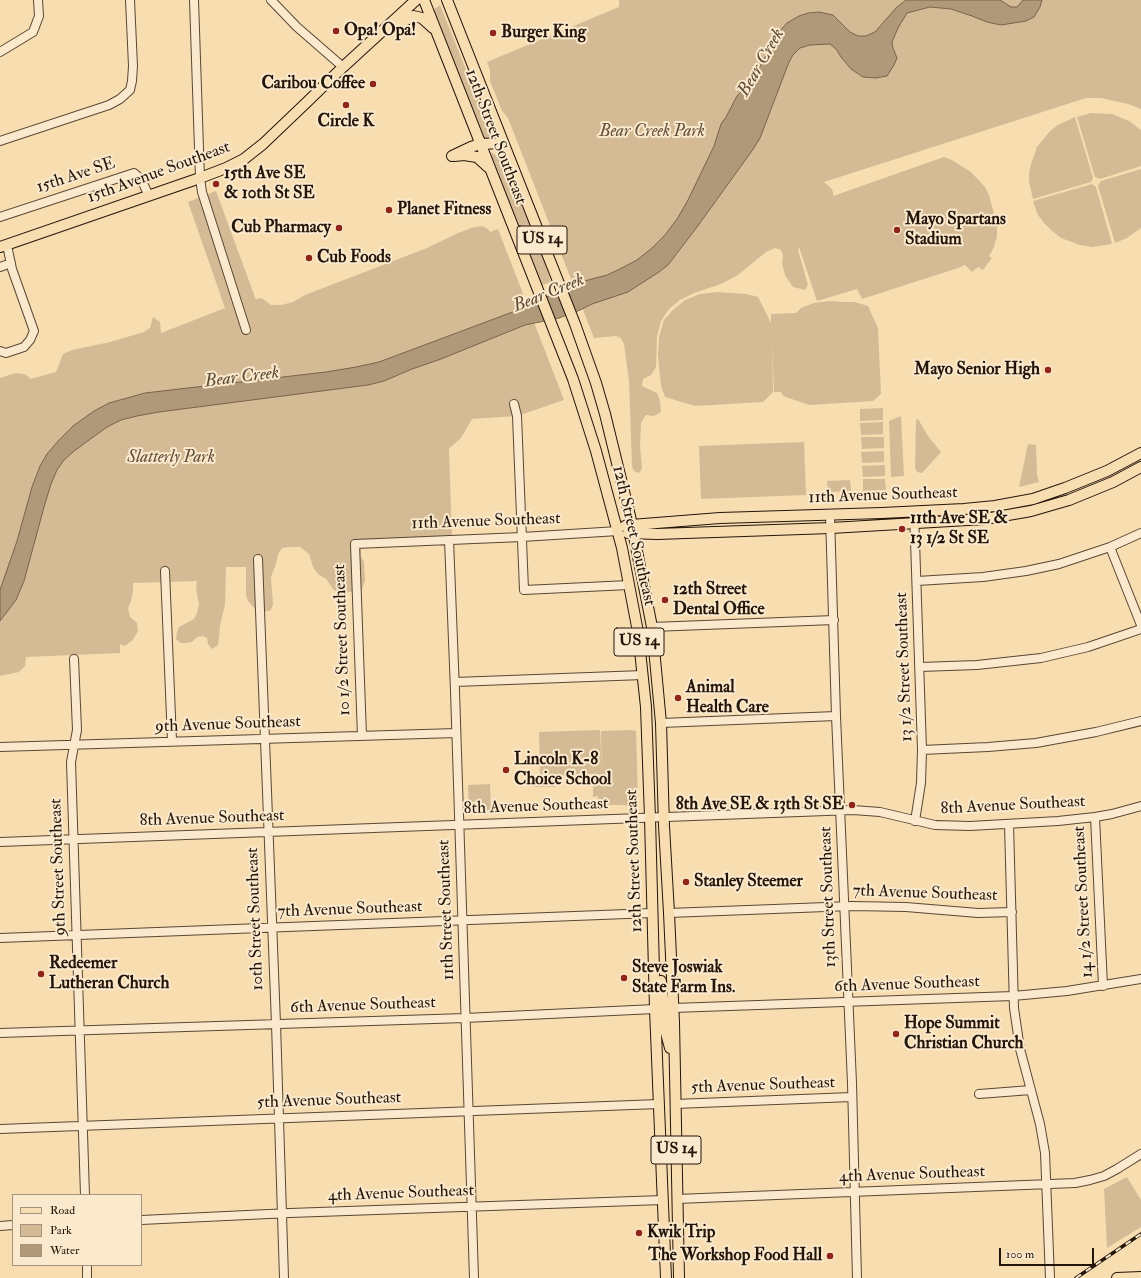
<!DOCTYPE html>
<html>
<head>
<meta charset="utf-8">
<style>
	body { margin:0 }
	#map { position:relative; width:1141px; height:1278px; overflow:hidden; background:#f8ddb1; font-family:"IM FELL Double Pica",serif }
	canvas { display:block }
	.legend { position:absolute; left:12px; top:1194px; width:130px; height:72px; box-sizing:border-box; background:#fae9cc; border:1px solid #a4947e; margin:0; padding:5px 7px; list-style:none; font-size:12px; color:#24150a }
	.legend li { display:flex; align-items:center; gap:8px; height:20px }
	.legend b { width:20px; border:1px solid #a4947e }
	.scale { position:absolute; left:999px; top:1248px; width:95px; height:18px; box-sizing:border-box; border:2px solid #24150a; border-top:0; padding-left:5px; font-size:12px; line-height:14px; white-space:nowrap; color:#24150a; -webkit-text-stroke:3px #fae9cc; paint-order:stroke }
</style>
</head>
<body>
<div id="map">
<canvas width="1141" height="1278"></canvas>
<ul class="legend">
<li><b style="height:5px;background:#f8ddb1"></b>Road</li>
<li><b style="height:11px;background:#d4bb95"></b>Park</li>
<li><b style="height:11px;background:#b09978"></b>Water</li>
</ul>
<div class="scale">100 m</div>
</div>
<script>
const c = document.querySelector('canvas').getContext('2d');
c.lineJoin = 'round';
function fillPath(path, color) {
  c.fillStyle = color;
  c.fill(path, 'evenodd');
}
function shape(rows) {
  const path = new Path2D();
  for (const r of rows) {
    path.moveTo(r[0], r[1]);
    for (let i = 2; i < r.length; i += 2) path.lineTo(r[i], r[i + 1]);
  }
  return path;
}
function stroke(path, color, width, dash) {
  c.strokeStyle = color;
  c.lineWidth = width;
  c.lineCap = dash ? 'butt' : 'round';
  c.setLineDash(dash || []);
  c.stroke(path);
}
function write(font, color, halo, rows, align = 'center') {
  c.font = font + ' "IM FELL Double Pica",serif';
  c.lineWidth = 4;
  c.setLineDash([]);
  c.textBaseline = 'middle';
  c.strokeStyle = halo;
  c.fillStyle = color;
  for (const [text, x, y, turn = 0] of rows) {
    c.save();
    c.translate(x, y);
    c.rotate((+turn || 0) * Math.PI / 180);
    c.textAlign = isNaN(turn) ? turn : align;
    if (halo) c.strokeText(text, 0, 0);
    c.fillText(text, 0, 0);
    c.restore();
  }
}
fillPath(shape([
	[619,0,1141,0,1141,109,1128,104,1101,98,1086,98,824,182,831,188,833,192,833,196,944,157,952,160,971,172,985,187,989,195,997,225,997,236,994,247,989,256,992,258,983,270,978,267,972,272,965,265,958,268,862,299,857,289,817,301,799,247,798,250,808,285,805,290,793,287,785,275,782,263,783,255,781,250,775,248,766,252,738,275,721,284,694,293,680,300,669,309,661,321,657,336,656,367,651,375,643,379,642,386,657,393,660,401,661,412,654,416,646,415,641,423,640,446,642,469,639,473,634,471,632,466,629,381,624,344,621,338,616,336,594,338,508,118,502,111,490,81,490,70,487,62,619,7],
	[440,5,491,132,489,138,485,139,483,138,433,10],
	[1091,113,1112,114,1129,121,1141,130,1141,166,1100,179,1095,177,1077,117],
	[1075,117,1093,178,1091,182,1033,199,1029,182,1029,173,1031,164,1037,147,1050,131,1058,125],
	[491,152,501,159,537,241,551,282,543,285,539,280,493,162],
	[1141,169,1141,228,1127,238,1115,243,1098,186,1101,181],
	[1092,184,1096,187,1112,244,1092,247,1080,245,1061,238,1051,230,1044,223,1038,215,1033,201],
	[216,191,256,300,258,298,263,299,271,305,281,305,293,302,305,295,427,248,458,233,471,228,482,226,488,229,490,232,498,229,564,400,517,416,472,419,461,438,452,446,449,448,452,540,361,547,361,557,364,562,365,581,361,591,348,592,342,594,334,590,326,579,318,574,313,567,309,554,300,547,289,547,282,548,278,554,276,564,271,577,273,605,270,611,261,611,253,607,248,601,246,595,246,567,226,567,225,605,220,625,219,638,218,645,212,649,208,644,207,638,203,636,197,637,192,642,186,643,181,643,176,639,177,632,179,627,194,619,197,613,199,604,196,589,197,581,133,583,133,591,131,601,128,608,130,617,137,623,138,631,132,641,124,646,120,644,120,653,26,657,25,666,19,672,0,676,0,378,16,373,24,374,29,377,30,379,56,372,63,354,72,350,110,342,144,332,150,328,153,317,160,322,161,333,225,308,188,202],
	[717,292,747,294,758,297,771,323,771,314,796,313,801,308,814,303,830,301,844,302,855,302,868,306,878,328,881,394,873,401,809,405,783,396,781,392,774,392,772,341,773,392,763,402,695,406,665,397,661,386,658,355,659,337,664,320,673,310,685,300,700,294],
	[883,408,883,420,860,421,860,409],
	[901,416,904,476,891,477,889,421],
	[918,419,928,436,941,452,922,473,917,472,915,468,916,420],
	[883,422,883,434,861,435,860,423],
	[861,437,884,437,884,448,862,449],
	[804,442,806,495,701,499,699,446],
	[1028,444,1036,445,1037,474,1039,482,1019,487],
	[884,451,884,462,862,463,861,452],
	[885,465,885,476,863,477,862,466],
	[863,479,885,479,886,490,863,491],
	[850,480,851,491,828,492,827,481],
	[600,730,602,774,540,776,539,732],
	[632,730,636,731,638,800,631,808,625,805,599,805,598,796,593,797,593,776,602,775,601,731],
	[556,777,555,787,534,787,533,780,536,780,536,778],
	[490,784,491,813,469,814,468,785],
	[1127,1177,1141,1200,1141,1227,1107,1248,1104,1189]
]), '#d4bb95');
const water = shape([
	[906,0,1000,0,1011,7,1017,7,1023,0,1042,0,1040,7,1034,17,1026,21,1001,25,987,22,972,16,951,9,930,7,907,13,898,28,892,42,893,48,897,58,894,65,887,76,876,78,863,77,851,69,841,57,836,49,830,44,810,45,800,48,793,55,789,62,760,138,754,148,697,227,668,265,659,272,628,292,592,304,580,310,559,318,525,325,441,359,412,369,384,381,368,385,159,412,137,416,121,420,107,427,74,451,64,460,57,470,51,484,44,507,24,581,16,600,0,621,0,590,17,541,32,487,40,466,47,454,59,440,73,426,94,411,109,403,145,393,326,372,356,367,379,362,518,310,577,283,607,275,620,269,637,260,652,248,665,235,677,219,687,202,714,146,721,124,726,117,737,96,748,84,757,72,778,33,787,23,799,16,808,13,819,12,833,15,850,32,858,36,866,36,875,32,896,8,906,0]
]);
fillPath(water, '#b09978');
stroke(water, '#78644c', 1);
const minor = shape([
	[194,0,200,178,202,192,246,330],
	[271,0,297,27,343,67],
	[0,52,33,32,39,16,38,0],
	[0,141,109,105,120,99,130,90,132,81,133,66,130,0],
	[0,217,134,173,141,179,149,196],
	[0,267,11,263],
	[0,351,6,353,24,347,30,340,34,331,12,269,7,245],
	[514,404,517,416,524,590,629,585],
	[914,511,922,750,921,783,915,821],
	[830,515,836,716,852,1083,857,1278],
	[449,540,455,691,474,1278],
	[1110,547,1141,625],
	[258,559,276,1024,284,1278],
	[165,571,172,741],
	[917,581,983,577,1026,571,1059,564,1110,547,1141,533],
	[652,627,834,620],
	[74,659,77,730,71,762,85,1195],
	[920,667,977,665,1041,658,1088,647,1141,629],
	[455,682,643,675],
	[661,723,836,716],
	[362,736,355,544,522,537,618,531],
	[0,747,456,733],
	[922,750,988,747,1036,743,1096,732,1141,721],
	[1095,817,1103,986],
	[1009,824,1014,1008,1020,1049,1040,1124,1045,1153,1050,1278],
	[0,842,853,810,880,812,935,825,970,826,1058,821,1095,817,1112,814,1141,806],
	[669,913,852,906,906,907,978,913,1012,912],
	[0,938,653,913],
	[673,1008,1013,996,1067,991,1141,979],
	[0,1033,465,1018,655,1009],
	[979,1094,1031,1090],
	[675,1104,852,1097],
	[0,1129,659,1104],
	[677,1199,1075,1183,1090,1180,1104,1176,1117,1169,1141,1154],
	[141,1220,290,1213,663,1200],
	[0,1226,13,1225],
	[87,1265,87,1278]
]);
const major = shape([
	[424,0,573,379,596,451,622,548,638,632,646,707,650,818,655,1009,666,1278],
	[447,0,575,324,596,383,605,414,630,516,652,627,661,723,664,826,669,913,674,1022,679,1278],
	[391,29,413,16,422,18,433,28],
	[452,156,471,147,480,144,503,143],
	[454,156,464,155,477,157,488,167],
	[0,247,200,178,226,168,244,159,263,144,307,102,343,67,416,0],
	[625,526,631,525,720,518,882,513,964,509,995,506,1033,499,1065,488,1107,471,1141,453],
	[628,533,657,534,831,528,985,519,1031,511,1069,500,1113,482,1141,467],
	[661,981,663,1000,668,1008,673,1008],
	[655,1009,660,1010,665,1016,666,1033,670,1048],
	[1117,1278,1141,1277]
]);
stroke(minor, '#594734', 10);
stroke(major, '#24150a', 12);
stroke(minor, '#fae9cc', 8);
stroke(major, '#f8ddb1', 10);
const rail = shape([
	[1076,1278,1141,1234]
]);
stroke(rail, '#24150a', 3.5);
stroke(rail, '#fae9cc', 2, [6]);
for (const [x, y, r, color] of [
	[336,31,4,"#8f2418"],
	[493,33,4,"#8f2418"],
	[373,84,4,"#8f2418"],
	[346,105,4,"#8f2418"],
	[216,184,4,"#8f2418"],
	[389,210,4,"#8f2418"],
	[339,228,4,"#8f2418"],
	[897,230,4,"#8f2418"],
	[309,258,4,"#8f2418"],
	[1048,370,4,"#8f2418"],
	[902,529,4,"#8f2418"],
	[665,600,4,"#8f2418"],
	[678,698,4,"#8f2418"],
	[506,770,4,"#8f2418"],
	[852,805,4,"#8f2418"],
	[686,882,4,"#8f2418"],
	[41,974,4,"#8f2418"],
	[624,978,4,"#8f2418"],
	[896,1034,4,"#8f2418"],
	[639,1233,4,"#8f2418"],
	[830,1256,4,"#8f2418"]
]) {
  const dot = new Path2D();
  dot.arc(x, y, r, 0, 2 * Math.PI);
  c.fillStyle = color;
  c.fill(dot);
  stroke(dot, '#fae9cc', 1.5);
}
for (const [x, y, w] of [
	[542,240,50],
	[639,642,50],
	[676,1150,50]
]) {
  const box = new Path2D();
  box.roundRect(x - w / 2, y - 14, w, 28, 3);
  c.fillStyle = '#fae9cc';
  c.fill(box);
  stroke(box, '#24150a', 1);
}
write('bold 16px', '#24150a', null, [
	["US 14",542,240],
	["US 14",639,642],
	["US 14",676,1150]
]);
write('bold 17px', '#24150a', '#fae9cc', [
	["Opa! Opa!",344,31],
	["Burger King",501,33],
	["Caribou Coffee",365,84,"right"],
	["Circle K",346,122,"center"],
	["15th Ave SE",224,174],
	["& 10th St SE",224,194],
	["Planet Fitness",397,210],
	["Mayo Spartans",905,220],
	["Stadium",905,240],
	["Cub Pharmacy",331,228,"right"],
	["Cub Foods",317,258],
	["Mayo Senior High",1040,370,"right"],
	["11th Ave SE &",910,519],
	["13 1/2 St SE",910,539],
	["12th Street",673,590],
	["Dental Office",673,610],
	["Animal",686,688],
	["Health Care",686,708],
	["Lincoln K-8",514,760],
	["Choice School",514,780],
	["8th Ave SE & 13th St SE",844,805,"right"],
	["Stanley Steemer",694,882],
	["Redeemer",49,964],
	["Lutheran Church",49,984],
	["Steve Joswiak",632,968],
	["State Farm Ins.",632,988],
	["Hope Summit",904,1024],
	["Christian Church",904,1044],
	["Kwik Trip",647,1233],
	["The Workshop Food Hall",822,1256,"right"]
], 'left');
write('italic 17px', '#624f3b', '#fae9cc', [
	["Bear Creek Park",652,132],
	["Slatterly Park",171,458]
]);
write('17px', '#24150a', '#fae9cc', [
	["12th Street Southeast",495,137,69],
	["15th Avenue Southeast",159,173,-20],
	["15th Ave SE",76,176,-18],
	["11th Avenue Southeast",883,496,-2],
	["11th Avenue Southeast",486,522,-2],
	["12th Street Southeast",633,536,77],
	["10 1/2 Street Southeast",343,640,-92],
	["13 1/2 Street Southeast",905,667,-92],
	["9th Avenue Southeast",228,725,-2],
	["8th Avenue Southeast",1013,806,-3],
	["8th Avenue Southeast",536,807,-2],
	["8th Avenue Southeast",212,819,-2],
	["12th Street Southeast",635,861,-92],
	["9th Street Southeast",59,867,-92],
	["7th Avenue Southeast",925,894,2],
	["13th Street Southeast",829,897,-92],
	["14 1/2 Street Southeast",1084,902,-93],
	["7th Avenue Southeast",350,910,-2],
	["11th Street Southeast",447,910,-92],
	["10th Street Southeast",256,919,-92],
	["6th Avenue Southeast",907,985,-2],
	["6th Avenue Southeast",363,1006,-2],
	["5th Avenue Southeast",763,1086,-2],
	["5th Avenue Southeast",329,1101,-2],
	["4th Avenue Southeast",912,1175,-2],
	["4th Avenue Southeast",401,1194,-2]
]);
write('italic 18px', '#5c4a36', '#fae9cc', [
	["Bear Creek",762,63,-60],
	["Bear Creek",549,294,-22],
	["Bear Creek",242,378,-7]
]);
</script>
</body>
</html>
